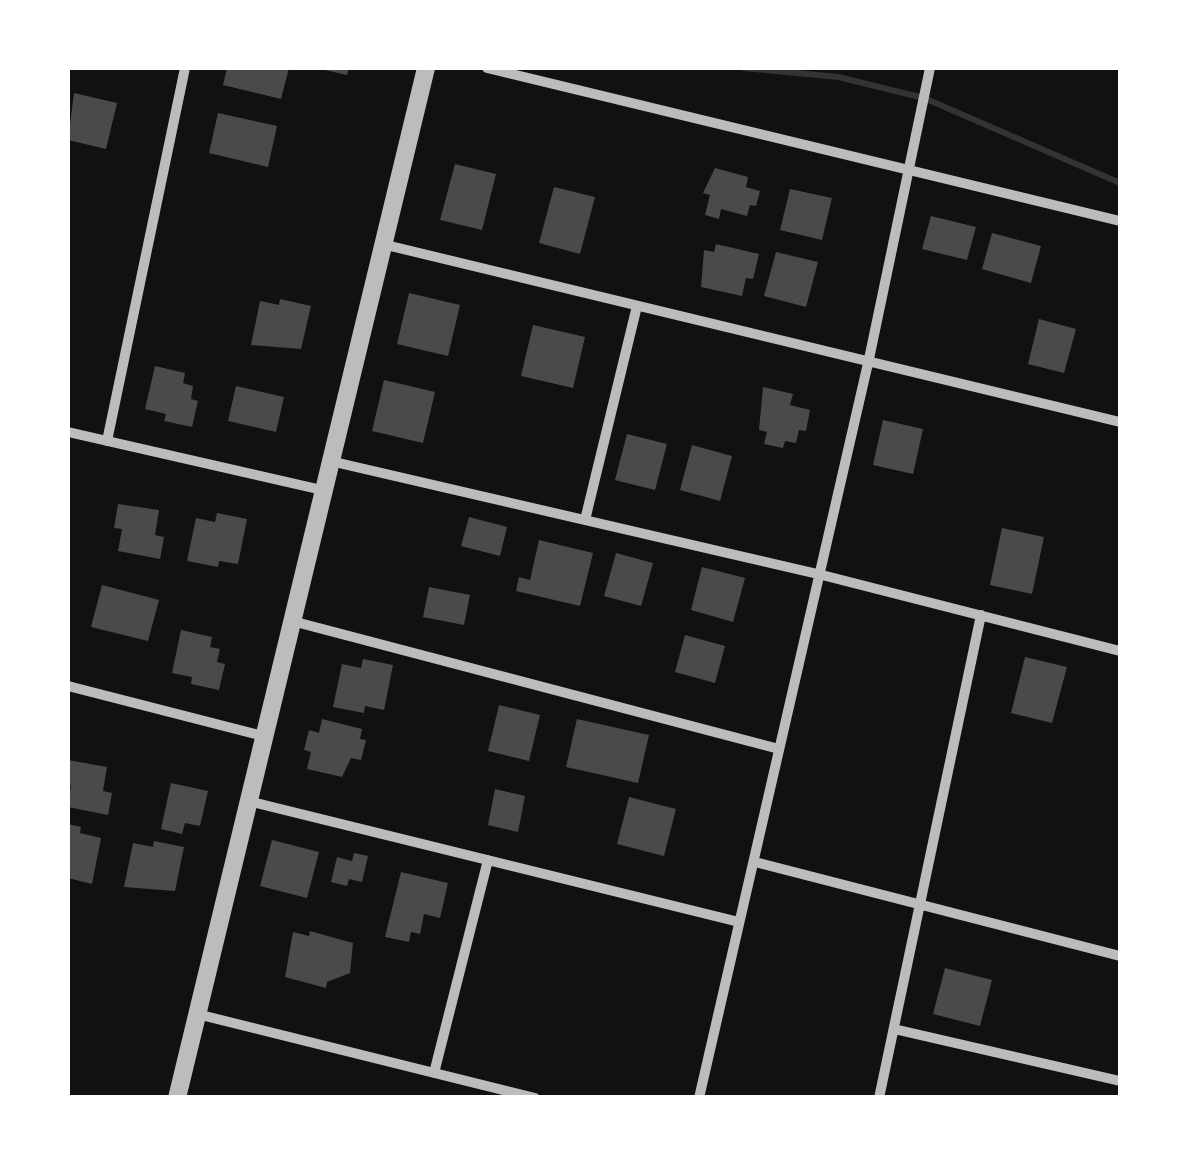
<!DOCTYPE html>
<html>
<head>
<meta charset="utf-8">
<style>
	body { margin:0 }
	#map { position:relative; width:1188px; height:1165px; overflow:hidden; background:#111; font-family:Manrope,sans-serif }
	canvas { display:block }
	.frame { position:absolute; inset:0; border:70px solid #fff; pointer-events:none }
</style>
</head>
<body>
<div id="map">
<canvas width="1188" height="1165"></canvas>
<div class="frame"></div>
</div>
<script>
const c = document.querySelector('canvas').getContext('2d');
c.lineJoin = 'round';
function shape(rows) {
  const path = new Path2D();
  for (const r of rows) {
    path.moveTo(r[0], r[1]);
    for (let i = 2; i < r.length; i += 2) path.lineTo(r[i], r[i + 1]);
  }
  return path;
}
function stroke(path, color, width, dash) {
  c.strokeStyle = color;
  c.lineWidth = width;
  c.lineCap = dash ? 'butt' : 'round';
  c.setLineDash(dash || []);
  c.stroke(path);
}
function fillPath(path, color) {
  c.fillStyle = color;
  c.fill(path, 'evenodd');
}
stroke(shape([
	[744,68,838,77,924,98,1120,183]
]), '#333', 6);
fillPath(shape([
	[227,68,289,68,281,99,223,85],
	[316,68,349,68,347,75],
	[74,93,117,103,106,149,68,140],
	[218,113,277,126,268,167,209,153],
	[455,164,496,174,482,230,440,220],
	[715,168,748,177,746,187,760,191,756,206,750,205,747,216,721,209,719,219,705,215,710,195,703,193],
	[554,187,595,197,580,254,539,243],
	[790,189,832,198,822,240,780,230],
	[931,216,976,227,967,260,922,249],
	[992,233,1041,246,1031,283,982,269],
	[716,244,759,254,753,279,746,278,742,296,701,287,704,250,714,252],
	[776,252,818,262,806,307,764,296],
	[409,293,460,305,448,356,397,344],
	[280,299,311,306,301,349,251,345,260,301,279,305],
	[1039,319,1076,329,1064,373,1028,364],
	[533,325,585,337,573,388,521,376],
	[155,366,185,373,183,383,193,386,191,399,198,401,192,427,164,421,166,414,145,409],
	[384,380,435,392,423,443,372,431],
	[236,386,284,397,276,432,228,421],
	[763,387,793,394,790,405,810,410,806,431,799,430,796,443,785,441,783,448,764,444,767,432,759,430],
	[883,420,923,429,913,474,873,465],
	[627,434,667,444,655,490,615,480],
	[692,445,732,456,720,501,680,490],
	[118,504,159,510,155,535,164,537,160,559,118,551,122,529,114,528],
	[217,513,247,519,238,564,219,561,218,567,187,561,196,518,215,522],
	[469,517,507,527,500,556,461,546],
	[1002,528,1044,537,1032,594,990,585],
	[539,540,593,553,580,606,516,591,519,577,530,580],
	[616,553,653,563,641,606,604,596],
	[702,567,745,578,733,622,691,610],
	[102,585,159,600,148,641,91,627],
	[429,587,470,595,464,625,423,617],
	[181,630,212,637,210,647,220,649,217,662,225,664,219,690,191,684,192,677,172,673],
	[685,635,725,646,715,683,675,672],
	[1025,657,1067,667,1052,723,1011,713],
	[363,659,393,665,384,710,365,706,364,713,333,707,342,664,361,668],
	[499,705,540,715,529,761,488,751],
	[322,719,362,729,360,739,366,740,361,760,351,758,342,777,307,769,311,752,304,750,309,730,319,733],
	[577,719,649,735,638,783,566,767],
	[68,760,107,767,103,791,112,793,108,815,68,807,71,785,68,785],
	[171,783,208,791,200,826,185,823,182,834,161,829],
	[495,789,525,796,518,832,488,825],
	[629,797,676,809,664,856,617,844],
	[68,824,81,827,80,833,101,838,92,884,68,878],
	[272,840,319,852,307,898,260,886],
	[154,841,184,847,175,891,124,887,133,843,153,847],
	[354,853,368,856,362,882,349,879,347,886,331,882,337,857,352,861],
	[401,872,448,883,440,918,424,914,420,934,411,932,409,942,385,937],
	[310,931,353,943,350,973,327,982,326,988,285,977,293,932,309,936],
	[945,968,992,980,980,1026,933,1014]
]), '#4a4a4a');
stroke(shape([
	[487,68,1120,221],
	[382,244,1120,422],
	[68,432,322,490],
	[107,441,185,68],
	[330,461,822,575,1120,651],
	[585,520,637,306],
	[292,621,779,749],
	[68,686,263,736],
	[248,801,739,922],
	[755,862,1120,956],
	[197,1014,535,1098],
	[894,1029,1120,1081],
	[434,1073,488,860],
	[699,1098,869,359,930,68],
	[879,1098,981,615]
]), '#bcbcbc', 10);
stroke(shape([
	[177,1098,426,68]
]), '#bcbcbc', 18);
</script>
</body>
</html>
